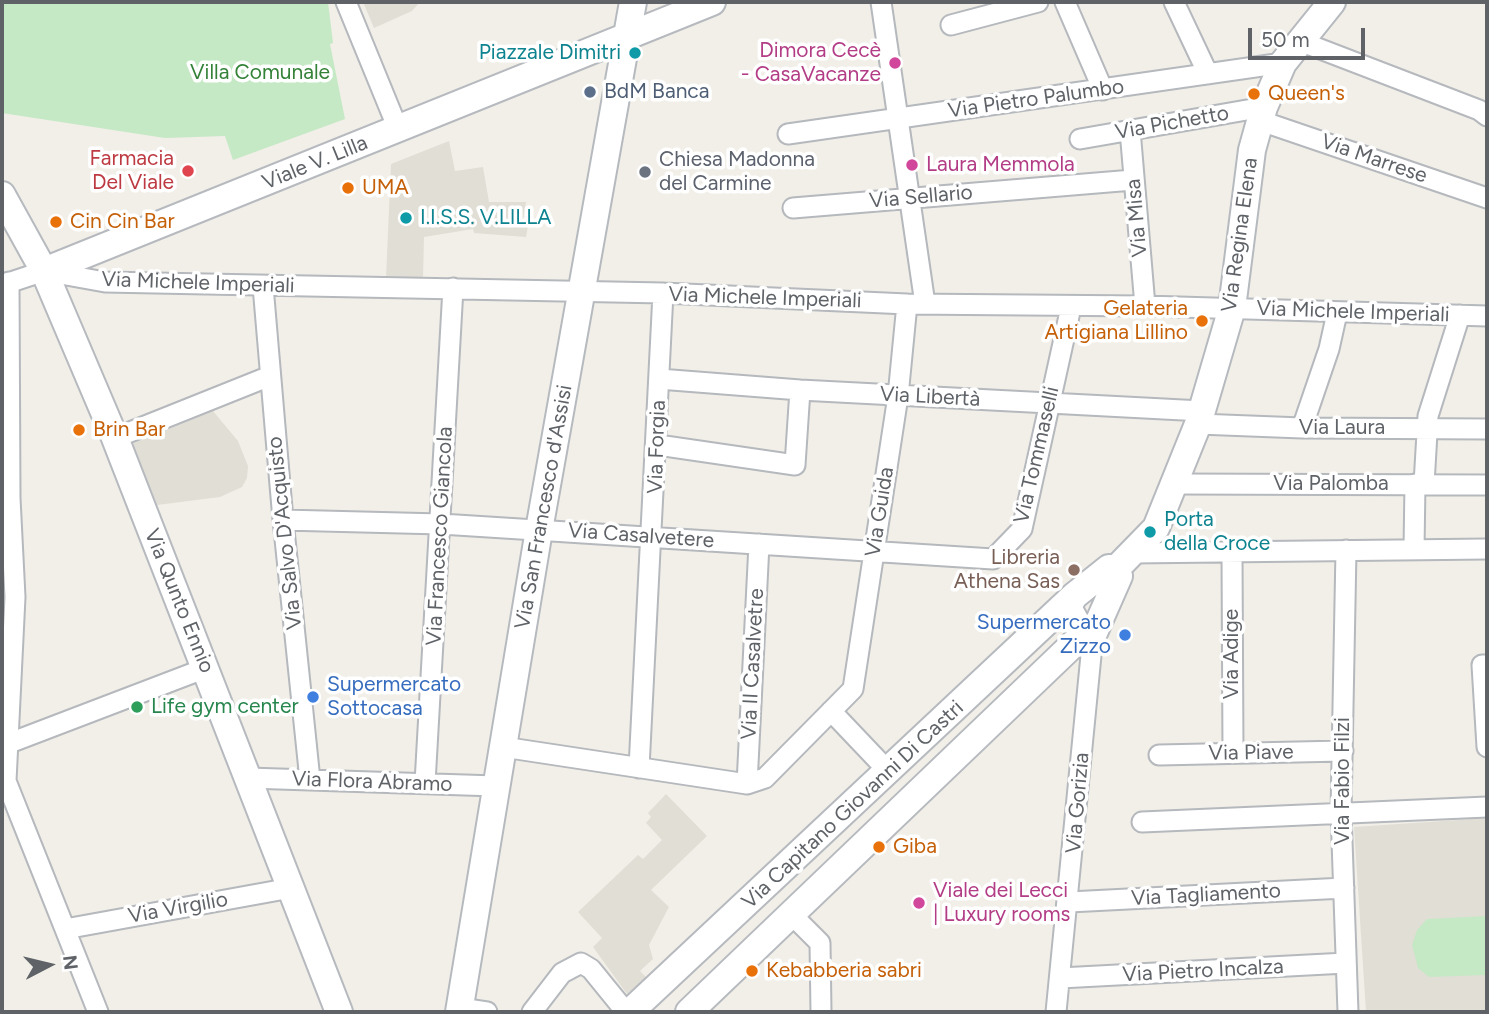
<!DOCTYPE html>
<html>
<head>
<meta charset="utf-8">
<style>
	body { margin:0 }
	#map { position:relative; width:1489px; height:1014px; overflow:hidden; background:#f1efe8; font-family:Figtree,sans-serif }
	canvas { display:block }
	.frame { position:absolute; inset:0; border:4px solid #5f6368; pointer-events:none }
	.north { position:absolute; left:14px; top:930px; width:70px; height:70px; -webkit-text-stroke:5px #fff; paint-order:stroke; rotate:83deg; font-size:19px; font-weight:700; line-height:28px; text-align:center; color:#5f6368 }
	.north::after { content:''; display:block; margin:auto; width:24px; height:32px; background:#5f6368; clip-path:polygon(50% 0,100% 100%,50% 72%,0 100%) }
	.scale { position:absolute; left:1248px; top:28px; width:117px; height:32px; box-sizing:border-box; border:4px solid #5f6368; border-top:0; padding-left:9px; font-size:21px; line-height:24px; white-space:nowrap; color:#5f6368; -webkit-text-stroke:5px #fff; paint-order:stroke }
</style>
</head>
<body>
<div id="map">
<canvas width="1489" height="1014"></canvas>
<div class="frame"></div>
<div class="north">N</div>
<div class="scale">50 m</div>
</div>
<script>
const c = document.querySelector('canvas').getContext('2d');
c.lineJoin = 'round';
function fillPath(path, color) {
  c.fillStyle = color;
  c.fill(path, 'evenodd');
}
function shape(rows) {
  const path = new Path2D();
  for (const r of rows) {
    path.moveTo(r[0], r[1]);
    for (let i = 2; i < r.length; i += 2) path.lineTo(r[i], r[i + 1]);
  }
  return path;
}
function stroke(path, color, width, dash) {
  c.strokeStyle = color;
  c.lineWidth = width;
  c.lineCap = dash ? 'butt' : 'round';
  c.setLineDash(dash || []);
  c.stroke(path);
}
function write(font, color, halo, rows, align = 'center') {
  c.font = font + ' Figtree,sans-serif';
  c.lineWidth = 7;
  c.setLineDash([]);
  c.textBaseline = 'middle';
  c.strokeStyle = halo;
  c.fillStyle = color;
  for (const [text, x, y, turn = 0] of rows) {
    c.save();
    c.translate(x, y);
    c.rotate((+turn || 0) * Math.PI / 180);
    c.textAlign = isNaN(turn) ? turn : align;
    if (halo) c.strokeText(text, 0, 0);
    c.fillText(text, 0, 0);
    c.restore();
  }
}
fillPath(shape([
	[363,2,420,2,412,11,374,28],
	[449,141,455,171,483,167,489,202,526,202,523,219,529,220,526,237,474,233,473,229,424,237,423,278,386,278,391,164],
	[213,411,238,441,248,466,247,478,242,487,220,497,157,505,132,444],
	[666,794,707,836,651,890,669,907,649,945,653,959,640,971,647,978,627,994,593,947,602,938,578,912,638,855,643,859,662,840,646,823,651,817,648,813],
	[1487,818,1487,1012,1366,1012,1354,827]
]), '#e1ded6');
fillPath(shape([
	[2,2,328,2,333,43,330,44,345,119,233,160,225,136,165,138,2,113],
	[1487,916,1487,975,1429,977,1418,968,1412,945,1417,930,1427,919]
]), '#c5e8c5');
const street = shape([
	[346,2,398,129],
	[881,2,925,304],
	[1065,2,1103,90],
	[1174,2,1208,74],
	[951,25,1038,2],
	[1302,42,1479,110,1487,116],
	[1261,121,1487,198],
	[1130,130,1145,306],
	[788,134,1283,63],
	[1080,139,1264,107],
	[793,208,1133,180],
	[9,282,10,498,15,597,6,781,98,1012],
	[2,285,44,271,105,282,663,293,907,304,1145,306,1487,316],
	[263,286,283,520,310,780],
	[659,379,800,390,1202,411],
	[1198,424,1302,428,1487,429],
	[1302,428,1329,349,1337,313],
	[115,438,270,376],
	[658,445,795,465,800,390],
	[1175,484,1487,485],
	[1424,484,1428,416,1460,315],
	[283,520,441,524,993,559,1022,529,1071,307],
	[1414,549,1415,484],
	[1346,550,1341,812,1348,1012],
	[1132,553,1487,549],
	[1232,554,1233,753],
	[1487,665,1482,665,1487,747],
	[831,711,889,772],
	[7,744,206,668],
	[503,747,747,784,765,778,853,689,898,396,907,304],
	[1159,755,1343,751],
	[639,768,663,293],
	[248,778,496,786],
	[425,783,453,288],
	[747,784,759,544],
	[1142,822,1487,807],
	[1069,902,1344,888],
	[790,913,820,943,821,1012],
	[65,929,291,888],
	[1060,978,1346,963],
	[460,1008,487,1012],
	[532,1012,562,973,581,963,591,969,626,1012],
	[1056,1012,1093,635]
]);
const secondary = shape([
	[2,195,44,271,115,438,339,1012],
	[44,271,712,2],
	[1109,568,1116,569,1119,576,1093,635,1077,624,1068,607,1074,596,1109,568],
	[1116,569,1156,528,1198,424,1232,308,1252,150,1264,107,1283,63,1332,2],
	[459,1012,539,530,633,2],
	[630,1012,1074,596],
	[689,1012,1087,631]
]);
stroke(street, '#b5b8bc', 23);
stroke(secondary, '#b6babf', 30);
stroke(street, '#fff', 19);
stroke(secondary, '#fff', 26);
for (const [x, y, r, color] of [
	[635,53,7,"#0f9aa8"],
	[895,63,7,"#d1479c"],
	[590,92,7,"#5c6f8a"],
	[1254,94,7,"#e8710a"],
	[912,165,7,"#d1479c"],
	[188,171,7,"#e0444e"],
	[645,172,7,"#6b7280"],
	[348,188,7,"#e8710a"],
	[406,218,7,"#0f9aa8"],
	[56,222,7,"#e8710a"],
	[1202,321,7,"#e8710a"],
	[79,430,7,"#e8710a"],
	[1150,532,7,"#0f9aa8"],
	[1074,570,7,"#8d6e63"],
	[1125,635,7,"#3f7fe0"],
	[313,697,7,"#3f7fe0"],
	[137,707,7,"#2e9e5b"],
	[879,847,7,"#e8710a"],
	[919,903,7,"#d1479c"],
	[752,971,7,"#e8710a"]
]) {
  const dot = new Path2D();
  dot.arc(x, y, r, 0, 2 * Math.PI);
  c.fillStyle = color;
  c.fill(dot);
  stroke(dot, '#fff', 2.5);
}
write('21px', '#b23c85', '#fff', [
	["Dimora Cecè",881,51,"right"],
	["- CasaVacanze",881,75,"right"],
	["Laura Memmola",926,165],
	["Viale dei Lecci",933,891],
	["| Luxury rooms",933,915]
], 'left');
write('21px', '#0d838f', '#fff', [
	["Piazzale Dimitri",621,53,"right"],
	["I.I.S.S. V.LILLA",420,218],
	["Porta",1164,520],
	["della Croce",1164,544]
], 'left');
write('21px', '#348238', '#fff', [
	["Villa Comunale",260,73]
]);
write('21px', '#4e5e75', '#fff', [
	["BdM Banca",604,92]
], 'left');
write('21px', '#c56008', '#fff', [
	["Queen's",1268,94],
	["UMA",362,188],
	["Cin Cin Bar",70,222],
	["Gelateria",1188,309,"right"],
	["Artigiana Lillino",1188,333,"right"],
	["Brin Bar",93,430],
	["Giba",893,847],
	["Kebabberia sabri",766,971]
], 'left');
write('21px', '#5f6368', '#fff', [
	["Via Pietro Palumbo",1036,99,-8],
	["Via Pichetto",1172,123,-10],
	["Via Marrese",1374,159,19],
	["Viale V. Lilla",315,163,-22],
	["Via Sellario",921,197,-5],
	["Via Misa",1137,218,-95],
	["Via Regina Elena",1240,235,-82],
	["Via Michele Imperiali",198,283,2],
	["Via Michele Imperiali",765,298,2],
	["Via Michele Imperiali",1353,312,2],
	["Via Libertà",930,397,3],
	["Via Laura",1342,428],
	["Via Forgia",657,447,-88],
	["Via Tommaselli",1037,455,-77],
	["Via Palomba",1331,484],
	["Via San Francesco d'Assisi",544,507,-80],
	["Via Guida",880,512,-81],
	["Via Salvo D'Acquisto",285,533,-96],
	["Via Francesco Giancola",440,536,-87],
	["Via Casalvetere",641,536,4],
	["Via Qunto Ennio",179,601,68],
	["Via Adige",1232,654,-90],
	["Via II Casalvetre",753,664,-87],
	["Via Piave",1251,753,-1],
	["Via Fabio Filzi",1343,781,-90],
	["Via Flora Abramo",372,782,2],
	["Via Gorizia",1078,803,-85],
	["Via Capitano Giovanni Di Castri",853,805,-43],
	["Via Tagliamento",1206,895,-3],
	["Via Virgilio",178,908,-10],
	["Via Pietro Incalza",1203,971,-3]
]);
write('21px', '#be3a42', '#fff', [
	["Farmacia",174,159],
	["Del Viale",174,183]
], 'right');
write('21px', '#5b616d', '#fff', [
	["Chiesa Madonna",659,160],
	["del Carmine",659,184]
], 'left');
write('21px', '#785e54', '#fff', [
	["Libreria",1060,558],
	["Athena Sas",1060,582]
], 'right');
write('21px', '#366cbe', '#fff', [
	["Supermercato",1111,623],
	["Zizzo",1111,647],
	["Supermercato",327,685,"left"],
	["Sottocasa",327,709,"left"]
], 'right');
write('21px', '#27864d', '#fff', [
	["Life gym center",151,707]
], 'left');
</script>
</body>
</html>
